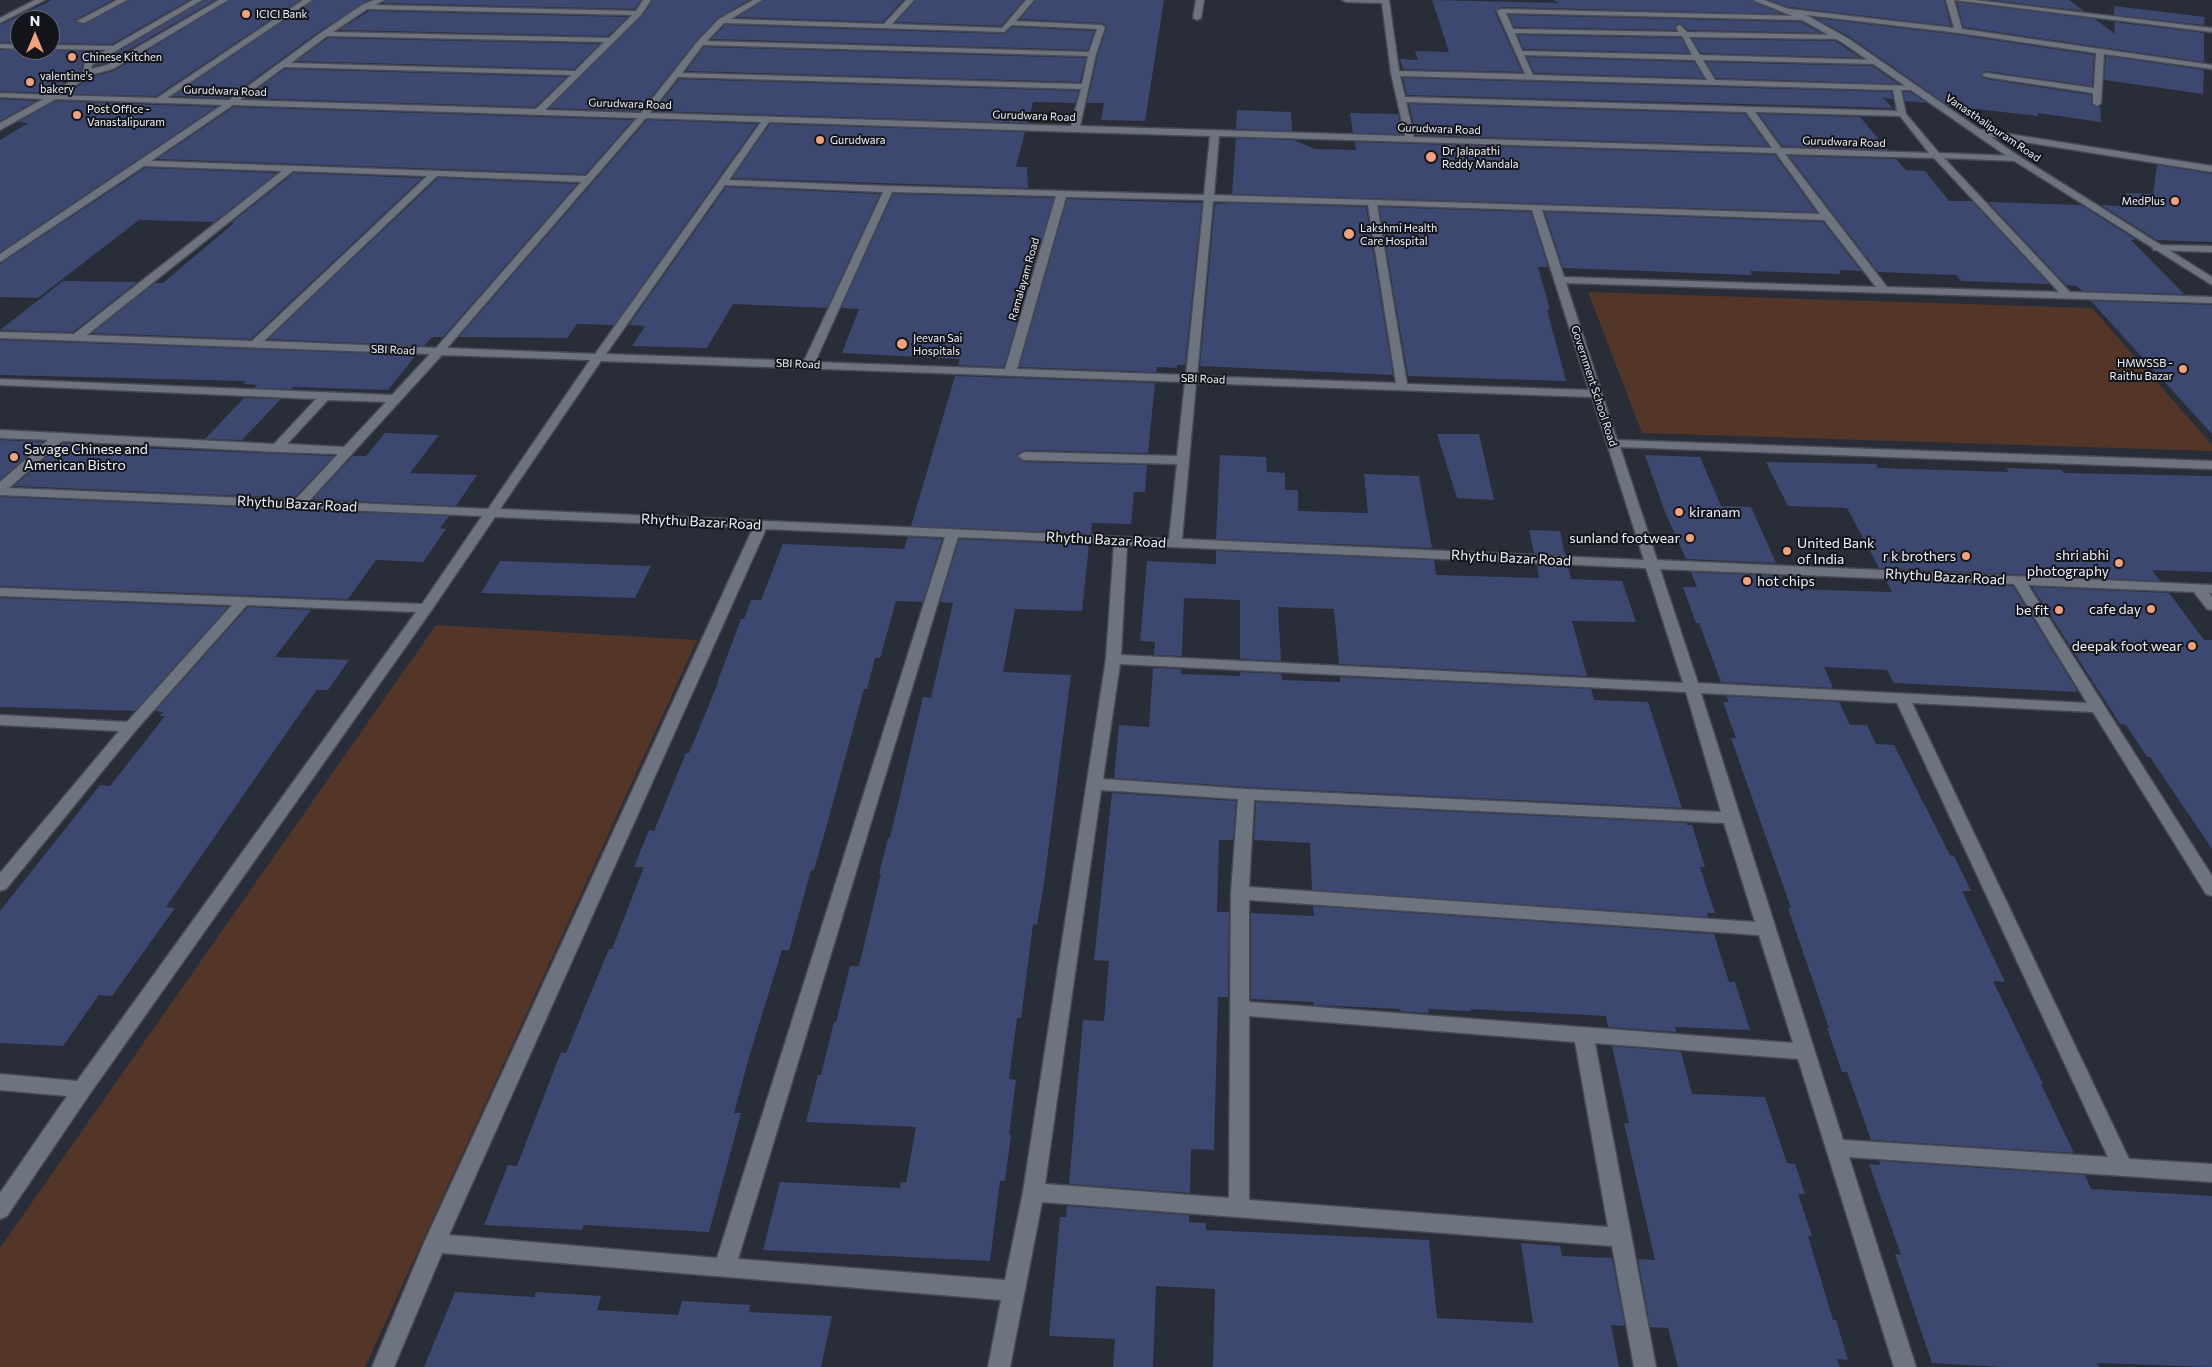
<!DOCTYPE html>
<html>
<head>
<meta charset="utf-8">
<style>
	body { margin:0 }
	#map { position:relative; width:2212px; height:1367px; overflow:hidden; background:#292d38; font-family:Commissioner,sans-serif }
	canvas { display:block }
	.north { position:absolute; left:10px; top:10px; width:50px; height:50px; box-sizing:border-box; background:#13151a; border:1px solid #6b6e74; border-radius:50%; rotate:0deg; font-size:14px; font-weight:700; line-height:20px; text-align:center; color:#f0f3fb }
	.north::after { content:''; display:block; margin:auto; width:18px; height:22px; background:#f1a17c; clip-path:polygon(50% 0,100% 100%,50% 72%,0 100%) }
</style>
</head>
<body>
<div id="map">
<canvas width="2212" height="1367"></canvas>
<div class="north">N</div>
</div>
<script>
const c = document.querySelector('canvas').getContext('2d');
c.lineJoin = 'round';
function fillPath(path, color) {
  c.fillStyle = color;
  c.fill(path, 'evenodd');
}
function shape(rows) {
  const path = new Path2D();
  for (const r of rows) {
    path.moveTo(r[0], r[1]);
    for (let i = 2; i < r.length; i += 2) path.lineTo(r[i], r[i + 1]);
  }
  return path;
}
function stroke(path, color, width, dash) {
  c.strokeStyle = color;
  c.lineWidth = width;
  c.lineCap = dash ? 'butt' : 'round';
  c.setLineDash(dash || []);
  c.stroke(path);
}
function write(font, color, halo, rows, align = 'center') {
  c.font = font + ' Commissioner,sans-serif';
  c.lineWidth = 4;
  c.setLineDash([]);
  c.textBaseline = 'middle';
  c.strokeStyle = halo;
  c.fillStyle = color;
  for (const [text, x, y, turn = 0] of rows) {
    c.save();
    c.translate(x, y);
    c.rotate((+turn || 0) * Math.PI / 180);
    c.textAlign = isNaN(turn) ? turn : align;
    if (halo) c.strokeText(text, 0, 0);
    c.fillText(text, 0, 0);
    c.restore();
  }
}
fillPath(shape([
	[1588,292,2092,308,2212,445,2212,451,1642,433],
	[436,625,697,640,365,1367,0,1367,0,1248]
]), '#533628');
fillPath(shape([
	[52,0,113,0,75,20,83,25,129,0,189,0,112,44,50,43,50,20,20,20,20,43,0,42,0,25],
	[204,0,215,0,106,63,94,66],
	[230,0,300,0,156,96,67,94,91,77,114,71],
	[314,0,369,0,321,30,228,98,173,96],
	[386,0,641,0,635,9,382,3],
	[653,0,749,0,718,18,697,40,640,111,549,108,642,16],
	[764,0,903,0,883,22,737,17],
	[916,0,1024,0,1001,26,896,22],
	[1036,0,1164,0,1145,121,1101,120,1104,103,1087,103,1098,54,1107,26,1101,23,1020,19],
	[1432,0,1559,3,1553,0,1751,0,1782,14,1501,7,1495,12,1522,72,1403,69,1400,59,1418,60,1415,51,1449,52],
	[1769,0,1944,0,1951,26,1789,7],
	[1991,0,2069,0,2084,11],
	[1957,2,2095,19,2115,34,2114,22,2204,33,2204,62,1963,27],
	[2114,6,2205,17,2204,25,2114,15],
	[369,11,628,17,608,36,339,30],
	[1509,15,1801,22,1821,33,1688,30,1680,23,1674,26,1676,30,1514,27],
	[1815,18,1959,35,2094,55,2092,86,1986,71,1980,76,1986,79,2091,95,2092,104,2097,108,2100,106,2101,122,2038,113,2038,116,1949,106,1850,37],
	[725,25,1004,34,1013,27,1094,31,1088,50,711,39],
	[1518,35,1681,38,1689,53,1523,49],
	[328,38,600,44,574,69,296,61],
	[1692,39,1835,41,1861,58,1701,53],
	[704,47,1086,58,1080,82,686,71],
	[0,50,49,50,99,52,84,60,81,71,50,93,0,91],
	[2106,56,2204,70,2203,94,2104,80],
	[1527,57,1694,62,1704,78,1534,73],
	[1706,62,1873,66,1898,84,1716,78],
	[285,69,567,77,535,107,245,98],
	[1403,78,1891,92,1893,99,1883,98,1893,108,1407,95],
	[679,79,1079,91,1075,103,1033,102,1028,123,654,111],
	[1903,92,1910,92,1927,103,1905,101],
	[0,99,36,101,0,121],
	[56,101,216,107,0,252,0,140,28,123,18,122],
	[1409,104,1745,114,1768,146,1416,135],
	[234,107,633,120,585,174,157,159],
	[1237,110,1291,112,1292,131,1236,129],
	[1350,113,1398,114,1403,134,1353,133],
	[1759,114,1860,117,1888,150,1782,146],
	[647,120,757,124,614,325,577,324,567,338,459,337],
	[770,124,1025,132,1016,167,1027,167,1028,188,732,178],
	[1236,138,1293,140,1315,149,1356,150,1355,142,1775,155,1816,212,1232,194],
	[1789,156,1896,159,1906,170,1925,171,1949,201,1972,201,2049,284,1961,281,1956,275,1878,272],
	[2157,165,2212,174,2212,242,2157,240,2101,205,2139,207,2125,193,2153,194],
	[145,168,277,173,214,222,139,220,38,298,0,297,0,264],
	[294,173,422,178,251,339,92,333,155,283,163,283,234,223,231,223],
	[438,178,577,184,443,337,432,337,424,346,268,339],
	[726,187,880,194,827,308,733,304,707,348,632,346,645,326,629,325],
	[893,194,1054,198,1004,367,958,365,960,359,842,353,859,309,841,308],
	[1067,199,1202,203,1185,365,1177,365,1177,368,1157,367,1156,372,1019,367],
	[1988,202,2081,205,2136,240,2131,240,2184,294,2082,291,2077,286,2066,285],
	[1231,203,1366,207,1393,375,1200,366,1215,204],
	[1379,207,1531,212,1548,267,1538,267,1550,310,1547,310,1566,381,1408,376],
	[1545,212,1823,222,1861,271,1839,270,1841,274,1750,271,1752,275,1563,268],
	[63,281,137,282,73,332,0,330],
	[2091,301,2212,305,2212,434],
	[0,340,416,355,388,390,293,387,291,389,254,388,257,385,243,384,246,381,0,375],
	[955,376,1155,383,1148,453,1024,450,1016,455,1024,462,1147,465,1145,492,1134,492,1131,524,1092,523,1091,534,911,526],
	[244,398,281,399,242,440,205,439],
	[385,433,439,435,410,473,477,475,456,506,313,499,353,456,366,456],
	[1437,434,1479,434,1494,500,1457,498],
	[0,440,43,442,0,480],
	[63,443,110,447,334,456,294,498,14,486],
	[1220,455,1266,457,1267,472,1285,473,1285,490,1298,490,1298,511,1368,513,1364,474,1419,476,1432,548,1216,539],
	[1645,455,1700,457,1721,506,1751,507,1776,563,1686,559,1665,512],
	[1766,462,1876,464,1878,468,2009,472,2006,468,2062,470,2064,473,2212,476,2212,572,2152,570,2160,581,1879,568,1847,508,1788,506],
	[0,497,449,516,440,528,446,529,423,562,376,560,348,599,0,586],
	[1529,530,1560,531,1565,555,1534,553],
	[908,537,942,539,923,602,896,601,880,658,875,658,867,689,864,689,826,828,814,870,811,870,789,950,782,950,749,1057,734,1113,741,1113,709,1232,584,1225,582,1230,484,1225,508,1165,517,1166,561,1052,566,1053,609,949,612,949,644,867,634,867,649,830,654,831,686,753,689,753,718,683,717,683,741,619,744,619,751,600,761,600,783,544,904,549],
	[959,539,1089,545,1082,611,1015,609,1003,672,1071,675,1044,883,1037,925,1033,924,1021,1018,1017,1018,1009,1079,1016,1080,1009,1135,1011,1135,1005,1181,1000,1181,990,1261,763,1250,780,1182,900,1188,901,1182,906,1183,916,1127,806,1122,818,1075,821,1075,834,1022,836,1022,850,966,859,966,881,874,879,874,888,838,890,838,923,697,931,698,953,603,940,602],
	[1216,551,1434,560,1436,575,1539,578,1537,565,1568,566,1571,579,1622,581,1636,622,1572,621,1587,676,1339,664,1334,609,1278,607,1281,661,1240,659,1240,600,1184,598,1182,656,1154,655,1155,642,1140,641,1147,561,1216,564],
	[500,561,651,566,635,598,481,593],
	[1691,572,1782,576,1788,589,1892,592,1886,580,2013,586,2078,692,1894,683,1887,670,1824,667,1833,688,1721,682,1699,623,1696,623,1683,587,1697,587],
	[2032,587,2169,593,2204,640,2212,640,2212,849,2150,757,2147,757,2126,725,2120,724],
	[0,598,228,607,135,711,72,709,0,707],
	[248,607,311,610,275,657,349,660,328,690,317,690,294,722,166,907,175,908,112,996,99,995,63,1046,0,1043,0,911,100,785,110,786,165,716,160,716,163,712,155,711],
	[1153,668,1181,669,1181,674,1240,676,1240,672,1281,674,1282,680,1340,682,1340,677,1591,689,1594,700,1648,702,1682,808,1246,787,1114,778,1119,725,1149,727],
	[1726,696,1839,702,1850,725,1867,725,1876,744,1894,745,1950,855,1954,856,1971,891,1962,891,2005,982,1993,981,2043,1084,2041,1084,2074,1153,1871,1140,1847,1072,1842,1072,1827,1028,1829,1028,1788,908,1791,908,1731,738,1736,738,1723,702,1729,702],
	[1112,793,1236,801,1233,840,1219,840,1217,912,1229,912,1228,997,1218,997,1214,1150,1191,1149,1190,1193,1069,1184,1083,1020,1104,1021,1109,961,1094,960],
	[1256,802,1686,823,1687,825,1692,825,1705,867,1700,867,1715,913,1707,913,1708,917,1312,890,1310,843,1254,840],
	[1313,906,1714,934,1729,982,1735,982,1750,1030,1675,1027,1676,1032,1608,1027,1606,1016,1471,1009,1471,1011,1428,1009,1429,1013,1411,1012,1400,1011,1400,1009,1314,1005,1314,1002,1251,999,1251,913,1314,916],
	[1612,1046,1681,1052,1692,1094,1765,1097,1787,1163,1795,1164,1805,1194,1798,1194,1812,1236,1808,1236,1833,1320,1836,1320,1848,1360,1837,1359,1840,1367,1678,1367,1668,1328,1650,1327,1638,1259,1655,1260,1624,1123,1629,1123],
	[1879,1161,2085,1175,2091,1189,2212,1196,2212,1367,2097,1363,2099,1367,2002,1367,1932,1363,1895,1254,1901,1255,1869,1164,1880,1165],
	[1067,1206,1189,1215,1189,1222,1206,1223,1206,1230,1429,1240,1437,1318,1533,1323,1521,1243,1560,1246,1562,1256,1612,1258,1625,1326,1611,1325,1619,1367,1213,1367,1215,1289,1156,1286,1153,1367,1113,1367,1115,1339,1049,1336,1060,1217,1066,1217],
	[455,1292,534,1297,536,1292,601,1296,597,1310,678,1315,682,1301,750,1305,749,1312,832,1316,821,1367,424,1367]
]), '#3c4870');
const street = shape([
	[35,0,45,0,0,23,0,18,35,0],
	[117,0,127,0,84,23,77,21,117,0],
	[303,0,312,0,167,98,229,100,322,32,362,5,374,0,384,0,375,5,636,11,643,0,651,0,641,15,545,110,641,113,698,41,719,19,753,0,762,0,731,19,884,24,906,0,914,0,892,24,1002,28,1026,0,1034,0,1016,21,1101,25,1105,27,1096,54,1080,126,1405,136,1391,73,1382,3,1346,2,1342,0,1389,0,1399,71,1525,74,1497,11,1501,9,1801,16,1805,18,1801,20,1506,13,1513,29,1679,32,1676,27,1680,25,1687,32,1841,35,1842,37,1838,39,1689,37,1700,55,1878,60,1879,62,1875,64,1703,60,1715,80,1916,86,1916,90,1901,90,1906,114,1939,153,2018,156,2018,160,2015,161,1944,158,2070,292,2212,297,2212,303,1566,283,1617,440,2212,461,2212,469,1620,447,1657,560,2212,585,2212,593,2209,593,2212,597,2212,610,2207,609,2194,592,2028,585,2212,876,2212,896,2206,894,2093,712,1912,703,2129,1159,2212,1164,2212,1182,1849,1157,1916,1367,1894,1367,1798,1059,1595,1043,1656,1367,1634,1367,1612,1246,1042,1202,1010,1367,988,1367,1001,1300,442,1253,394,1367,372,1367,424,1243,753,528,495,517,431,611,89,1095,7,1216,0,1219,0,1193,67,1096,0,1090,0,1074,77,1081,416,612,247,605,136,730,6,889,0,891,0,873,119,731,0,725,0,715,127,722,232,605,0,596,0,588,422,604,482,516,0,495,0,482,48,440,0,438,0,430,274,444,316,399,0,385,0,379,392,395,430,354,0,338,0,332,74,334,282,171,144,166,0,262,0,254,222,105,53,99,50,99,50,95,157,98,303,0],
	[367,9,369,9,632,15,609,38,333,32,367,9],
	[724,23,1004,32,1012,25,1097,29,1089,52,707,41,724,23],
	[1515,33,1682,36,1692,55,1522,51,1515,33],
	[327,36,604,42,575,71,291,63,327,36],
	[703,45,1088,56,1082,84,682,73,703,45],
	[1524,55,1695,60,1707,80,1533,75,1524,55],
	[284,67,571,75,536,109,240,100,284,67],
	[1400,76,1893,90,1897,111,1405,97,1400,76],
	[678,77,1081,89,1071,126,650,113,678,77],
	[1406,102,1746,112,1772,148,1414,137,1406,102],
	[233,105,637,118,586,176,151,161,233,105],
	[1755,112,1900,116,1929,153,1781,148,1755,112],
	[646,118,761,122,595,354,447,348,646,118],
	[769,122,1075,132,1210,136,1204,195,889,186,729,180,769,122],
	[1219,136,1776,153,1820,214,1214,195,1219,136],
	[1785,154,1934,158,2059,292,1887,287,1785,154],
	[293,171,427,176,252,341,87,335,293,171],
	[437,176,581,182,436,348,264,341,437,176],
	[725,185,883,192,804,361,606,354,725,185],
	[892,192,1056,196,1005,369,815,362,892,192],
	[1066,197,1204,200,1186,375,1017,369,1066,197],
	[1213,201,1368,205,1396,383,1197,376,1213,201],
	[1377,205,1532,210,1589,390,1407,384,1377,205],
	[1542,210,1824,220,1876,287,1564,277,1542,210],
	[442,355,590,360,488,509,309,501,442,355],
	[601,361,1185,382,1177,456,1024,452,1018,456,1024,460,1177,464,1169,539,500,509,601,361],
	[1196,383,1592,397,1644,560,1182,539,1196,383],
	[328,400,386,402,344,447,287,444,328,400],
	[62,441,277,452,338,454,295,500,9,488,62,441],
	[766,529,945,537,717,1258,449,1235,766,529],
	[958,537,1114,544,1106,659,1023,1192,1005,1280,738,1259,958,537],
	[1127,545,1646,568,1683,683,1121,655,1127,545],
	[1660,569,2014,584,2087,703,1698,683,1660,569],
	[1120,664,1686,692,1721,812,1246,789,1103,779,1120,664],
	[1701,693,1897,703,2108,1157,1843,1140,1701,693],
	[1101,790,1238,799,1231,893,1229,1198,1045,1184,1101,790],
	[1254,800,1724,823,1755,922,1249,887,1254,800],
	[1249,900,1759,935,1793,1043,1249,1002,1249,900],
	[1249,1016,1575,1042,1608,1227,1249,1200,1249,1016],
	[1196,0,1204,0,1201,18,1197,20,1193,18,1196,0],
	[1946,0,1975,0,2212,28,2212,32,1954,0,1962,29,2212,65,2212,69,2104,54,2101,103,2097,106,2093,103,2093,93,1986,77,1982,75,1986,73,2094,88,2096,53,1959,33,1789,13,1785,11,1789,9,1954,28,1946,0],
	[0,44,20,45,20,49,0,48,0,44],
	[50,45,114,46,118,48,114,50,50,49,50,45],
	[1977,129,2212,166,2212,172,1974,134,1973,132,1977,129],
	[2157,245,2212,246,2212,252,2153,250,2153,246,2157,245]
]);
const secondary = shape([
	[193,0,202,0,92,65,91,69,107,65,219,0,228,0,113,69,90,75,56,99,0,130,0,123,43,99,0,97,0,93,51,95,83,72,85,62,193,0],
	[1753,0,1764,0,1808,16,1849,39,2014,153,2212,277,2212,285,2008,157,1843,43,1802,20,1753,0]
]);
stroke(street, '#474a54', 3);
stroke(secondary, '#474a54', 3);
fillPath(street, '#6e7380');
fillPath(secondary, '#6e7380');
for (const [x, y, r, color] of [
	[246,14,5,"#f1a17c"],
	[72,57,5,"#f1a17c"],
	[30,82,5,"#f1a17c"],
	[77,115,5,"#f1a17c"],
	[820,140,5,"#f1a17c"],
	[1431,157,6,"#f1a17c"],
	[2175,201,5,"#f1a17c"],
	[1349,234,6,"#f1a17c"],
	[902,344,6,"#f1a17c"],
	[2183,369,5,"#f1a17c"],
	[14,457,5,"#f1a17c"],
	[1679,512,5,"#f1a17c"],
	[1690,538,5,"#f1a17c"],
	[1787,551,5,"#f1a17c"],
	[1966,556,5,"#f1a17c"],
	[2119,563,5,"#f1a17c"],
	[1747,581,5,"#f1a17c"],
	[2151,609,5,"#f1a17c"],
	[2059,610,5,"#f1a17c"],
	[2192,646,5,"#f1a17c"]
]) {
  const dot = new Path2D();
  dot.arc(x, y, r, 0, 2 * Math.PI);
  c.fillStyle = color;
  c.fill(dot);
  stroke(dot, '#13151a', 2);
}
write('11px', '#f0f3fb', '#13151a', [
	["ICICI Bank",256,14],
	["Chinese Kitchen",82,57],
	["valentine's",40,76],
	["bakery",40,89],
	["Post Office -",87,109],
	["Vanastalipuram",87,122],
	["Gurudwara",830,140],
	["Dr Jalapathi",1442,151],
	["Reddy Mandala",1442,164],
	["MedPlus",2165,201,"right"],
	["Lakshmi Health",1360,228],
	["Care Hospital",1360,241],
	["Jeevan Sai",913,338],
	["Hospitals",913,351],
	["HMWSSB -",2173,363,"right"],
	["Raithu Bazar",2173,376,"right"]
], 'left');
write('11px', '#f0f3fb', '#13151a', [
	["Gurudwara Road",225,91,2],
	["Gurudwara Road",630,104,2],
	["Gurudwara Road",1034,116,2],
	["Vanasthalipuram Road",1993,128,34],
	["Gurudwara Road",1439,129,2],
	["Gurudwara Road",1844,142,2],
	["Ramalayam Road",1024,279,-74],
	["SBI Road",393,350,2],
	["SBI Road",798,364,2],
	["SBI Road",1203,379,2],
	["Government School Road",1594,386,72]
]);
write('14px', '#f0f3fb', '#13151a', [
	["Savage Chinese and",24,449,"left"],
	["American Bistro",24,465,"left"],
	["kiranam",1689,512,"left"],
	["sunland footwear",1680,538],
	["United Bank",1797,543,"left"],
	["of India",1797,559,"left"],
	["shri abhi",2109,555],
	["photography",2109,571],
	["r k brothers",1956,556],
	["hot chips",1757,581,"left"],
	["cafe day",2141,609],
	["be fit",2049,610],
	["deepak foot wear",2182,646]
], 'right');
write('14px', '#f0f3fb', '#13151a', [
	["Rhythu Bazar Road",297,504,3],
	["Rhythu Bazar Road",701,522,3],
	["Rhythu Bazar Road",1106,540,3],
	["Rhythu Bazar Road",1511,558,3],
	["Rhythu Bazar Road",1945,577,3]
]);
</script>
</body>
</html>
